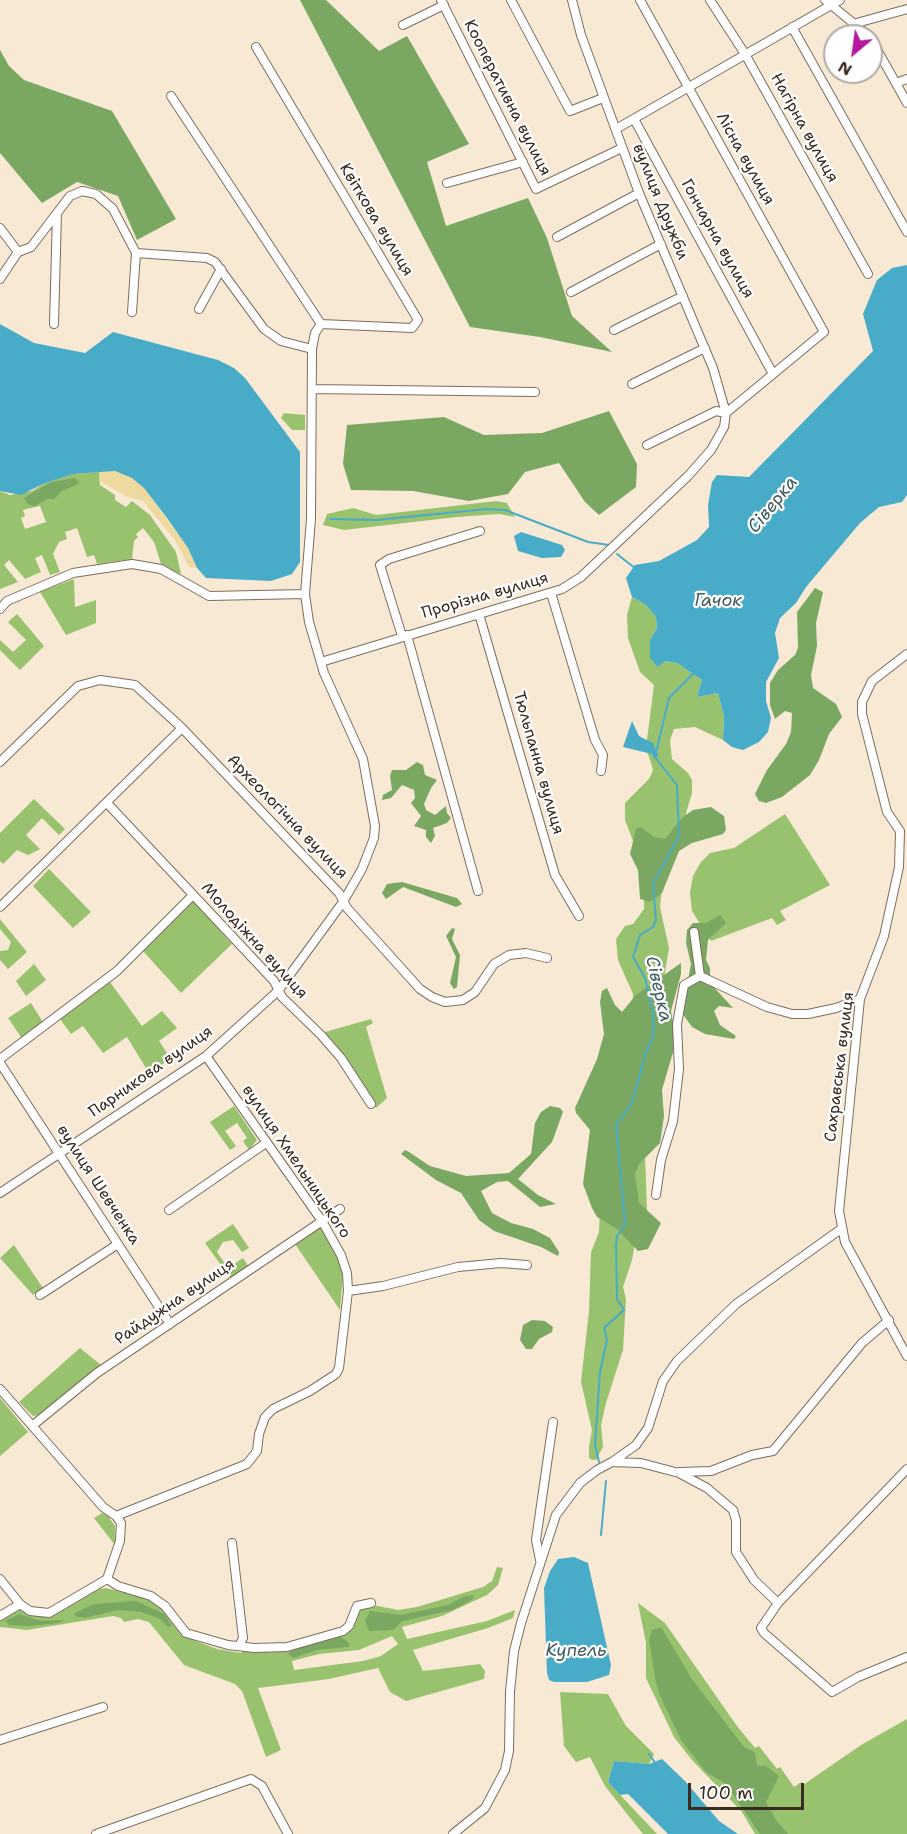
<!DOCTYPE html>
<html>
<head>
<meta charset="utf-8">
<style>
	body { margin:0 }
	#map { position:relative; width:907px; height:1834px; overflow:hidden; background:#f8e9d5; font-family:"Shantell Sans",sans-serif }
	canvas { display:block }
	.north { position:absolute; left:823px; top:24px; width:60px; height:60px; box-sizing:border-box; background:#fff; border:2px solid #b1aaa5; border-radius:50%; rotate:209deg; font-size:16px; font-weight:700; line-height:24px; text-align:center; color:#3b2a1e }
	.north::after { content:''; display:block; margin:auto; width:21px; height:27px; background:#b5179e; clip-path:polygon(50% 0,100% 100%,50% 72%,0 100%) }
	.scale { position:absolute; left:688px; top:1783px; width:116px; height:27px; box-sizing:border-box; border:3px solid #3b2a1e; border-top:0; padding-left:8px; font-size:18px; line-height:21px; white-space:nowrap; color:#3b2a1e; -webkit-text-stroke:4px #fff; paint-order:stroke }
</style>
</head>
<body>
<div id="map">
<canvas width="907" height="1834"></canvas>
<div class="north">N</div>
<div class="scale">100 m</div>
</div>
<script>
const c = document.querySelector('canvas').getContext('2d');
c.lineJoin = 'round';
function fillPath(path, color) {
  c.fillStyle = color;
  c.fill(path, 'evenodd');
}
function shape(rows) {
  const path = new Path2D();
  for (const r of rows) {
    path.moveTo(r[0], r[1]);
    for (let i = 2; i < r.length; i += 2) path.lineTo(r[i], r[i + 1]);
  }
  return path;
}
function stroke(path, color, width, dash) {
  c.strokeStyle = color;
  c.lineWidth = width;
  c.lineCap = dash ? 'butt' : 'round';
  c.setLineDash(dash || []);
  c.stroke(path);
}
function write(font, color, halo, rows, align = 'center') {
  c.font = font + ' "Shantell Sans",sans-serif';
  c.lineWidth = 4.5;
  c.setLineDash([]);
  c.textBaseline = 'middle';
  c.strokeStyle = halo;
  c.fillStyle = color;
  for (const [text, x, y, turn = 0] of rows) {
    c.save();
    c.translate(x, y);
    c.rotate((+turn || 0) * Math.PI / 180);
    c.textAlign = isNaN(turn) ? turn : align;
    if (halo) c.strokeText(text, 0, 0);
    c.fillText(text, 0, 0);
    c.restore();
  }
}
fillPath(shape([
	[284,413,305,415,305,430,292,430,281,418],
	[99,472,100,485,115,495,115,500,126,507,132,501,150,515,176,552,181,574,162,567,154,542,143,528,136,534,138,537,134,541,132,559,97,564,94,555,87,557,77,528,65,532,67,539,59,542,53,554,60,572,50,575,42,555,35,558,41,572,25,579,9,560,4,565,18,582,0,589,0,491,10,495,32,491,43,484,73,474],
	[40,506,46,522,25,529,21,518,25,516,23,510],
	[496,501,507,503,515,517,499,514,457,517,344,530,323,525,327,514,353,508,376,515],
	[74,579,75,607,96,600,96,623,66,635,40,592],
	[632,597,646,605,656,617,657,628,650,640,650,658,658,666,665,661,677,663,702,680,697,697,718,693,724,716,723,740,695,727,674,729,670,740,672,759,688,773,692,780,692,793,686,813,687,831,662,887,660,907,669,948,661,997,645,1156,647,1211,637,1231,632,1260,623,1287,626,1299,623,1350,606,1403,601,1425,603,1447,596,1460,592,1460,589,1458,589,1447,592,1430,581,1382,589,1311,591,1252,599,1232,600,1208,631,1027,633,994,618,960,616,939,625,926,633,924,644,909,644,888,637,851,625,820,625,803,649,779,653,770,646,747,654,685,640,672,628,638,627,615],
	[17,614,44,646,20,670,0,650,0,640,13,652,26,640,8,622],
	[34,799,65,829,59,835,42,818,26,835,40,849,28,855,17,850,3,864,0,861,0,833],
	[785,814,830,885,780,911,786,920,777,925,772,918,711,941,692,911,690,893,693,876,701,862,710,853,734,848],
	[49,869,91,912,73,928,33,886],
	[193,901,232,944,181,993,143,951],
	[0,919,27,952,8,969,0,960,0,951,8,950,11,942,0,929],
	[34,964,46,980,26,996,16,981],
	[110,982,142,1026,162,1011,177,1028,159,1041,171,1059,149,1073,127,1037,103,1053,83,1026,71,1034,60,1019],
	[31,1003,44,1024,23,1040,8,1018],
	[371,1019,373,1023,366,1027,387,1098,376,1108,319,1030,325,1032],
	[234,1106,257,1140,249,1150,243,1141,247,1138,237,1123,225,1131,236,1146,230,1150,210,1122],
	[233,1224,249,1248,242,1252,233,1240,223,1242,217,1252,228,1268,243,1258,249,1267,231,1279,205,1243],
	[319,1228,322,1228,337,1256,343,1274,340,1310,295,1244],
	[14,1245,43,1288,33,1295,0,1258],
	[80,1348,101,1365,39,1415,33,1416,19,1402],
	[0,1398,28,1432,0,1456],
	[102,1513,108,1516,115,1526,115,1545,94,1518],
	[497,1567,503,1568,498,1585,487,1595,442,1616,402,1627,407,1639,487,1621,515,1610,513,1618,488,1628,413,1650,423,1671,480,1664,485,1671,484,1679,406,1701,390,1692,378,1668,329,1679,258,1688,281,1750,266,1757,242,1691,235,1684,184,1665,149,1622,138,1619,124,1622,121,1618,113,1616,27,1630,0,1627,0,1617,18,1609,48,1616,55,1615,98,1589,106,1588,150,1599,162,1609,185,1637,217,1649,241,1653,244,1650,287,1649,343,1633,359,1608,373,1605,398,1610,417,1607,483,1587,492,1581],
	[392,1636,398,1644,381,1656,363,1661,294,1670,292,1661,319,1654,359,1650],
	[638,1603,665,1623,737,1726,755,1748,759,1746,777,1769,780,1767,794,1787,801,1782,803,1785,861,1745,907,1719,907,1834,755,1834,742,1812,691,1759,674,1737,646,1678,646,1643],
	[560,1692,608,1694,626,1726,654,1754,649,1764,614,1761,608,1782,657,1834,643,1834,605,1786,590,1757,576,1762,564,1746]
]), '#99c26f');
fillPath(shape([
	[300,0,326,0,379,51,407,36,469,144,427,162,446,226,528,198,547,238,572,316,612,352,540,337,470,327],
	[0,50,9,66,24,80,112,111,176,219,137,240,118,196,77,182,42,203,0,153],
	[609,411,637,464,636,487,599,515,585,502,559,463,525,472,508,494,469,501,413,491,351,490,343,464,347,425,444,417,484,435,542,433],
	[75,478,79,482,76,485,62,491,54,499,47,499,35,506,28,504,24,498,51,482],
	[815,588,823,592,816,623,817,646,811,675,813,688,836,704,842,717,829,734,819,760,810,775,782,797,766,803,759,801,755,794,767,770,786,744,791,732,792,713,785,711,775,719,770,705,770,683,778,670,795,655,798,648,797,612],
	[417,762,423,765,425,775,437,780,431,788,424,804,426,810,435,815,446,806,447,813,451,818,447,823,433,828,435,836,431,843,426,837,426,830,414,826,421,816,411,803,415,798,414,790,402,785,391,798,382,800,383,795,392,790,390,776,392,770,406,770],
	[711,807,724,816,726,830,723,834,692,843,679,851,662,893,650,902,640,899,638,870,630,854,636,829,641,827,654,837,665,839,683,817,693,810],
	[402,882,457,898,462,904,456,907,403,887,386,899,382,893,387,884],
	[720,915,726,923,708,940,706,960,710,968,710,983,733,1008,719,1006,714,1011,720,1025,736,1036,734,1039,705,1034,692,1027,682,1013,691,964,686,943,687,930,693,923,706,923],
	[452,928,455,929,452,939,460,955,457,987,454,989,450,983,456,957,446,936],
	[681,963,681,974,671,1011,676,1042,662,1090,664,1116,660,1143,639,1164,635,1174,639,1203,661,1223,648,1249,638,1251,616,1228,597,1217,592,1208,583,1184,590,1130,576,1113,575,1108,597,1059,604,1034,600,1002,602,991,607,988,615,1005,622,1012,636,995],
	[550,1106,560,1108,563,1112,552,1142,518,1179,538,1195,556,1204,540,1207,508,1181,497,1182,481,1191,492,1213,511,1223,533,1229,550,1238,559,1252,558,1256,541,1247,494,1231,479,1220,461,1193,436,1180,401,1154,405,1150,409,1152,430,1166,466,1176,509,1173,531,1154,535,1123,541,1112],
	[532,1320,545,1321,553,1327,552,1332,539,1339,532,1349,526,1349,520,1340,523,1325],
	[473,1595,473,1599,453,1610,403,1621,393,1630,369,1631,365,1621,370,1611,400,1615,448,1605,465,1596],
	[136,1601,164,1614,172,1626,168,1627,160,1619,141,1612,118,1610,85,1618,74,1616,75,1613,94,1604],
	[19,1614,41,1621,64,1620,59,1623,29,1626,9,1625,5,1621],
	[661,1627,692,1679,744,1747,755,1752,757,1766,766,1766,779,1776,766,1802,776,1820,788,1834,760,1834,726,1784,706,1772,681,1740,660,1696,655,1678,649,1639,652,1630],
	[341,1637,349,1643,349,1647,317,1650,294,1658,288,1654,293,1649]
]), '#7aa862');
fillPath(shape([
	[115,471,132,478,144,488,188,548,197,568,189,567,175,540,143,501,128,497,101,482,99,472]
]), '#eeda9e');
fillPath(shape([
	[907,265,907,495,902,502,879,507,860,523,806,587,796,603,780,618,775,633,779,658,766,682,766,701,771,718,768,732,759,742,743,750,732,747,723,740,724,716,718,693,697,697,702,680,677,663,665,661,658,667,650,658,650,640,657,628,656,617,646,605,632,597,626,578,635,565,659,561,697,540,709,527,708,505,712,482,717,475,749,477,873,351,863,314,877,280,892,268],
	[0,324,34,343,85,353,113,332,218,360,234,368,245,378,300,452,300,562,292,574,271,581,206,578,197,568,188,548,167,518,144,488,132,478,115,471,73,474,43,484,21,495,0,491],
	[521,532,562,545,565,550,561,557,542,558,518,551,514,536],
	[632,721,639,736,653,743,658,755,655,760,652,754,623,747],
	[574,1557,588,1563,611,1665,609,1675,587,1682,554,1682,549,1680,547,1673,544,1588,550,1571,558,1559],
	[662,1759,685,1781,719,1821,738,1834,668,1834,628,1794,620,1795,608,1782,614,1761,649,1764]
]), '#48acc8');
stroke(shape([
	[330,519,376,520,487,509,505,510,588,542,609,545],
	[617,554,636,569],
	[599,1462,595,1445,600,1372,607,1340,604,1328,624,1310,617,1299,616,1244,617,1236,625,1224,616,1125,632,1103,646,1052,654,1034,653,1012,645,978,633,957,640,935,653,927,656,920,653,884,679,836,677,785,655,757,669,698,695,672],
	[601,1535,606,1481],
	[649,1754,656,1764]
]), '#48acc8', 2);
const minor = shape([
	[441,0,536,189,622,148],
	[511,0,570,111,603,98],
	[640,0,824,332,726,413],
	[710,0,745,54,868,274],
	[825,0,869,36],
	[853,24,907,9],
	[403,25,444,5],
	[792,27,907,232],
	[871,39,907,103],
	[256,47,418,320,412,328,321,324],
	[896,83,907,79],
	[171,96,321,324],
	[634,119,773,374],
	[616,129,840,0],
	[447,183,523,162],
	[0,228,18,252],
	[557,237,639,193],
	[0,279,18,252,31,247,70,196,82,191,96,194,113,209,136,253,207,258,215,262,264,329,281,341,312,349,311,519,305,594,309,622,324,673,363,759,375,826,374,838,362,869,343,902,278,991,206,1056,0,1193],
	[571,292,661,244],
	[199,309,221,269],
	[132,312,136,253],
	[54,324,57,213],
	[614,330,683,296],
	[312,349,315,333,321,324],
	[632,384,705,348],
	[313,389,535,392],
	[647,445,716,411,726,413],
	[551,593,595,740,603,755,601,771],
	[0,609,7,601,73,573,132,564,161,569,209,596,305,594],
	[479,614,555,875,579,916],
	[407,635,478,891],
	[402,636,380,565,389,559,480,531],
	[907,654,872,681,862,702,862,714,887,812,900,831,899,867,884,936,860,999,839,1211,845,1242,907,1356],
	[321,662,562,589,581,577,688,476,711,450,724,427,726,413,713,368,639,193,581,35,572,0],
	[0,762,78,686,100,680,135,685,182,728,339,893,347,908,420,989,432,997,445,1002,463,1000,475,992,494,964,509,955,526,953,547,958],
	[107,803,274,981,282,997,321,1035,341,1058,371,1104],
	[0,907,182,728],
	[700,976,767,1007,792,1014,808,1014,836,1008,860,999],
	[0,1059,117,971,193,895],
	[0,1063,170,1324],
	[656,1195,661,1160,673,1121,679,1069,677,1024,684,985,700,976,694,932],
	[169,1210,266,1143],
	[348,1291,383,1286,458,1267,501,1263,527,1265],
	[40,1295,118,1244],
	[0,1389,103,1507,116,1516,121,1523,120,1541,107,1579,49,1613,30,1611,20,1604,0,1579],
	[32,1426,97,1373,340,1209],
	[612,1462,636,1445,648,1428,663,1381,677,1361,736,1304,841,1229],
	[907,1469,778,1603,761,1628,764,1633,832,1692,858,1677,907,1657],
	[679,1472,711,1471,752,1455,773,1451,862,1343,889,1320],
	[116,1516,247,1464,257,1451,259,1434,265,1417,273,1409,310,1391,336,1374,339,1368,348,1291,347,1273,341,1255,322,1221,206,1056],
	[232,1543,243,1638,239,1646],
	[540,1560,536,1540,553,1422],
	[107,1579,118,1586,151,1596,165,1606,186,1633,228,1645,254,1648,287,1647,343,1631,349,1626,357,1606,371,1603],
	[0,1616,20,1604],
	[0,1740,103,1707],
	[96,1834,251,1779,262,1786,288,1834],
	[453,1834,485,1808,505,1770,509,1751,510,1692,514,1651,521,1623,556,1515,580,1483,597,1470,612,1462,641,1463,679,1473,707,1488,733,1510,736,1520,736,1552,754,1580,778,1603]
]);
stroke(minor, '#7d6d5e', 10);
stroke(minor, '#fff', 8);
write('16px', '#3b2a1e', '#fff', [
	["Кооперативна вулиця",507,98,63],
	["Нагірна вулиця",804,128,61],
	["Лісна вулиця",745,159,61],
	["вулиця Дружби",660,202,68],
	["Квіткова вулиця",376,220,59],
	["Гончарна вулиця",717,239,61],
	["Прорізна вулиця",485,596,-16],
	["Тюльпанна вулиця",538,763,74],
	["Археологічна вулиця",287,817,46],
	["Молодіжна вулиця",254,941,48],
	["Сахравська вулиця",840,1067,-83],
	["Парникова вулиця",151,1072,-35],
	["вулиця Хмельницького",296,1162,56],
	["вулиця Шевченка",98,1185,57],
	["Райдужна вулиця",175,1302,-34]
]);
write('italic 18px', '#405e62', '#fff', [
	["Сіверка",773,505,-51],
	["Гачок",718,601],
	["Сіверка",658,989,77],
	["Купель",576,1651]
]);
</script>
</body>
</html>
